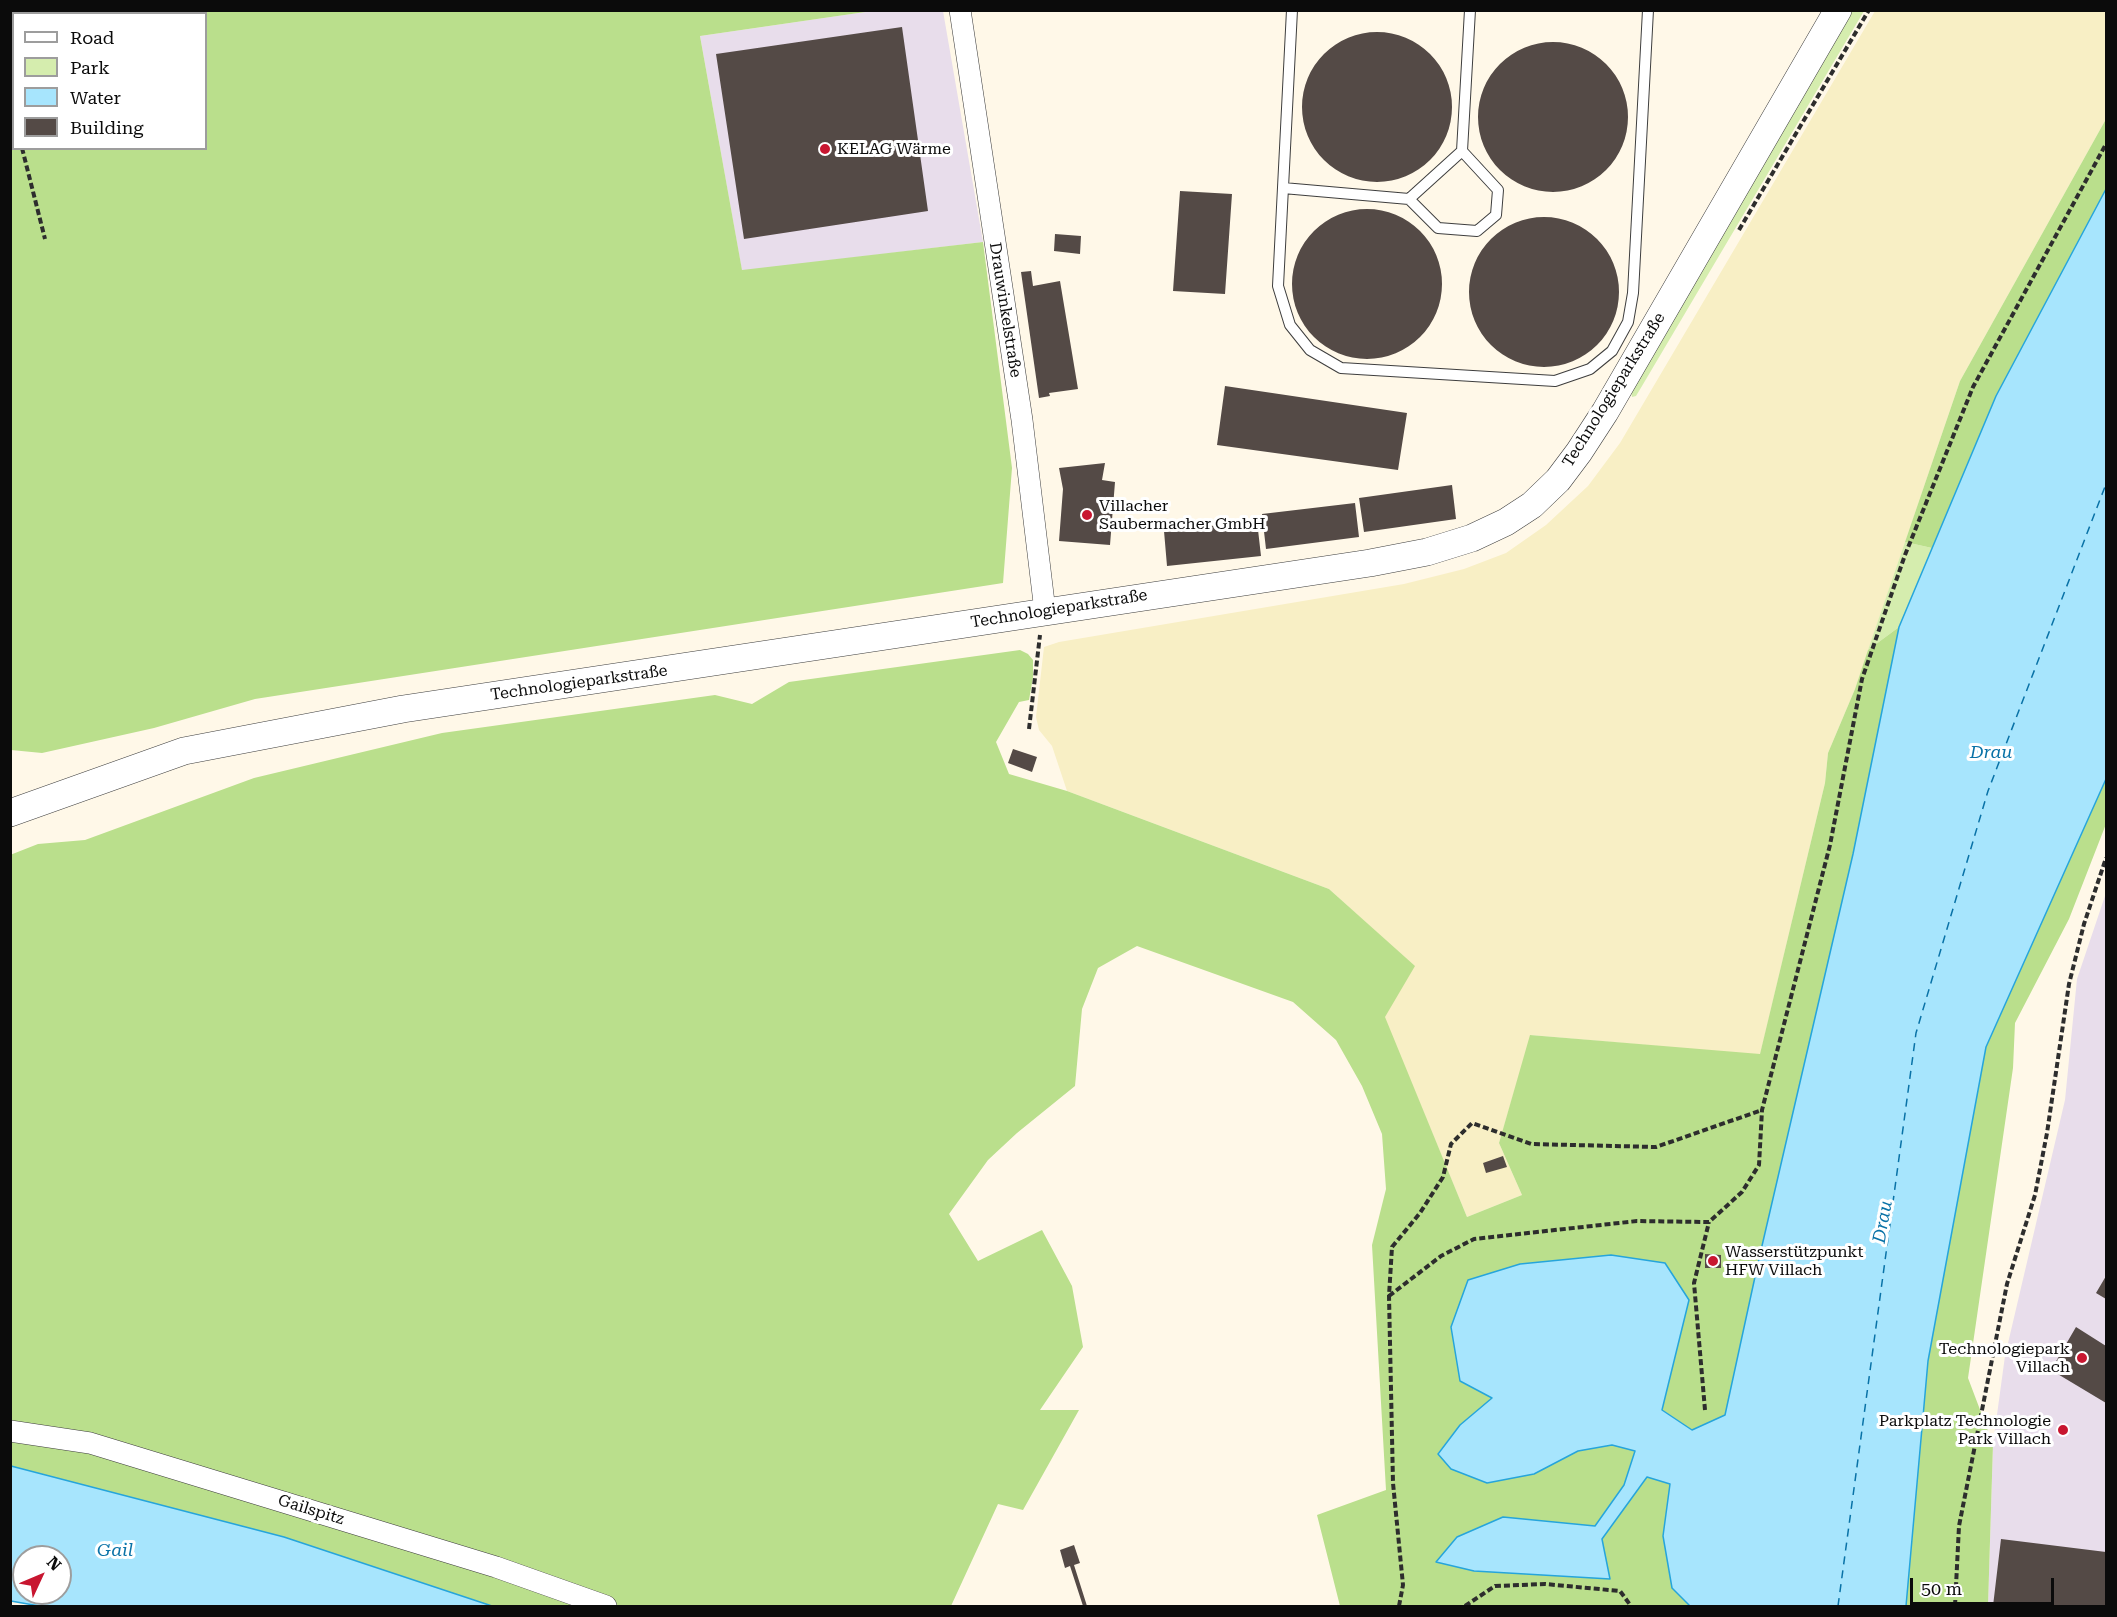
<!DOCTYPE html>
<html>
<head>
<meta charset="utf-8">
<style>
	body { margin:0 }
	#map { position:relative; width:2117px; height:1617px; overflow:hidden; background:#fff8e8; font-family:"Roboto Serif",serif }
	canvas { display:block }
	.frame { position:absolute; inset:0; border:12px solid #0b0b0b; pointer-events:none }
	.legend { position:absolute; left:12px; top:12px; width:195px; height:138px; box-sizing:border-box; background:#fff; border:2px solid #9d9d9d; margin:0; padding:8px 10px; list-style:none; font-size:18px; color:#0b0b0b }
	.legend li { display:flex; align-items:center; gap:12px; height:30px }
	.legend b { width:30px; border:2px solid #9d9d9d }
	.north { position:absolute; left:12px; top:1545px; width:60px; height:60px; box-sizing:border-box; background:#fff; border:2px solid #9d9d9d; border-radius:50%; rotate:46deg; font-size:16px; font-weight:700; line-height:24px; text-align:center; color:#0b0b0b }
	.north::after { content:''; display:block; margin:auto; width:21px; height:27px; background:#c81630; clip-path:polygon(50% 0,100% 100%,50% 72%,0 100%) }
	.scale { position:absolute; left:1910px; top:1578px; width:144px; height:27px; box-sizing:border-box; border:3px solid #0b0b0b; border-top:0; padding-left:8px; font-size:18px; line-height:21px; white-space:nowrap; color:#0b0b0b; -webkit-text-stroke:4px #fff; paint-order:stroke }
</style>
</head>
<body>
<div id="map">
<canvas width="2117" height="1617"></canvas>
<div class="frame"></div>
<ul class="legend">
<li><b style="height:8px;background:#fff"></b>Road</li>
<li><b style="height:16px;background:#d5edae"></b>Park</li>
<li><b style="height:16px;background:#a7e5fd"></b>Water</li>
<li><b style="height:16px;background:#544a46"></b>Building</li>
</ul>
<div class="north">N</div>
<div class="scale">50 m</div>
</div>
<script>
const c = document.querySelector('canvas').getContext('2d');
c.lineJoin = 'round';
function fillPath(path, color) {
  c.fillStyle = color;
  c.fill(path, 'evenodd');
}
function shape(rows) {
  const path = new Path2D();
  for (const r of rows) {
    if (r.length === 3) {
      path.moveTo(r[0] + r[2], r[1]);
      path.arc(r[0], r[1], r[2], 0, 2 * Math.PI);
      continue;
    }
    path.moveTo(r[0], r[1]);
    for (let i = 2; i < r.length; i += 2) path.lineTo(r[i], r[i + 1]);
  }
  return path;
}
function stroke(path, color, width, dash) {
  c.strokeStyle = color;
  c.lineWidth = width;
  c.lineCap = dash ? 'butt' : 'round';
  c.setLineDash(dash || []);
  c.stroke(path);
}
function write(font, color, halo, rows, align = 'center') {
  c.font = font + ' "Roboto Serif",serif';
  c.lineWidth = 6;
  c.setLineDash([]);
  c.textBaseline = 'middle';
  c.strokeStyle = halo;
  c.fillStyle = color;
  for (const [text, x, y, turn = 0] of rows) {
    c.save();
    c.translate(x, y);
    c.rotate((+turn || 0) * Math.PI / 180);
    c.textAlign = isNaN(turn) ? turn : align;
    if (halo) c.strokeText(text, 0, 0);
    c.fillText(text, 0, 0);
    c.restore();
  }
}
fillPath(shape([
	[872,11,943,11,983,242,742,271,700,36],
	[2106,893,2106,1606,1988,1606,1993,1444,2005,1356,2065,1100,2077,979]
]), '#e8ddeb');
fillPath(shape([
	[1875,11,2106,11,2106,119,1960,381,1855,689,1828,753,1825,783,1760,1055,1531,1035,1499,1143,1522,1195,1467,1217,1384,1017,1414,966,1329,889,1067,791,1052,746,1039,730,1036,717,1044,647,1059,642,1404,584,1464,569,1506,553,1546,525,1588,486,1620,443]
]), '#f8efc5');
fillPath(shape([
	[1851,11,1864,11,1642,386,1636,396,1632,397,1631,391],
	[1905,542,1932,548,1899,627,1868,650]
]), '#d5edae');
fillPath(shape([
	[11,10,872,11,700,36,742,270,983,242,1012,468,1003,583,255,699,154,728,42,753,11,750],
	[14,14,206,14,206,148,14,148],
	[2106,119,2106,189,1996,396,1932,548,1905,542,1960,381],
	[1899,627,1853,854,1758,1263,1725,1415,1692,1430,1662,1410,1688,1300,1611,1255,1520,1264,1468,1280,1493,1398,1460,1425,1438,1453,1451,1469,1534,1474,1578,1451,1612,1445,1635,1451,1624,1485,1595,1526,1503,1517,1437,1562,1474,1571,1609,1579,1602,1539,1647,1477,1670,1484,1663,1536,1672,1588,1690,1606,1340,1606,1317,1515,1386,1490,1372,1245,1386,1189,1382,1134,1362,1086,1336,1040,1293,1002,1137,946,1098,968,1082,1009,1075,1086,1017,1133,988,1160,949,1214,978,1261,1042,1230,1072,1286,1083,1347,1040,1410,1079,1410,1023,1510,998,1504,951,1606,492,1606,284,1537,11,1466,10,855,38,844,85,840,254,778,442,733,715,695,752,704,789,682,1020,650,1028,654,1033,660,1033,677,1029,700,1019,702,996,742,1009,774,1067,791,1329,889,1415,966,1385,1017,1467,1217,1522,1195,1499,1143,1530,1035,1760,1054,1825,783,1828,753,1855,689,1868,650],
	[2106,779,2106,824,2069,919,2015,1023,2013,1068,1968,1378,1993,1444,1988,1606,1906,1606,1928,1361,1986,1047]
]), '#badf8c');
const water = shape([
	[2106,189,2106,779,1986,1047,1928,1361,1906,1606,1690,1606,1672,1588,1663,1536,1670,1484,1647,1477,1602,1539,1610,1579,1474,1571,1436,1562,1457,1537,1503,1517,1595,1526,1624,1485,1635,1451,1612,1445,1578,1451,1534,1474,1487,1483,1451,1469,1438,1454,1460,1425,1492,1398,1460,1381,1451,1327,1468,1280,1520,1264,1611,1255,1665,1263,1689,1300,1662,1410,1692,1430,1725,1415,1758,1263,1853,854,1899,627,1996,396,2106,189],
	[11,1466,284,1537,492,1606,39,1606,11,1601,11,1466],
	[24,1557,60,1557,60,1593,24,1593,24,1557]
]);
fillPath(water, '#a7e5fd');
stroke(water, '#26a5db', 1.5);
stroke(shape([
	[1838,1606,1916,1033,1988,791,2106,484]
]), '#0972a7', 1.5, [8, 6]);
fillPath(shape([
	[902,27,928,211,744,239,716,54],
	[1377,107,75],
	[1553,117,75],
	[1180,191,1232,194,1225,294,1173,291],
	[1367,284,75],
	[1544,292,75],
	[1055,234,1081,236,1080,254,1054,251],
	[1031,271,1033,286,1060,281,1078,389,1049,393,1050,396,1039,398,1021,272],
	[1225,386,1407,413,1398,470,1217,445],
	[1105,463,1102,480,1115,482,1110,545,1059,541,1063,489,1059,468],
	[1452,485,1456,519,1364,532,1359,498],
	[1355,503,1359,537,1266,549,1262,514],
	[1257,521,1261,556,1167,566,1164,531],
	[1013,749,1037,757,1032,772,1008,763],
	[1503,1156,1507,1167,1486,1173,1483,1163],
	[1705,1254,1721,1255,1721,1268,1705,1268],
	[2106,1276,2106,1299,2096,1293],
	[2076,1327,2106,1346,2106,1403,2051,1370],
	[2001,1539,2106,1552,2106,1606,1993,1606],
	[1074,1545,1080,1563,1074,1565,1087,1606,1083,1606,1070,1566,1065,1568,1060,1550]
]), '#544a46');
const service = shape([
	[1292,10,1278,286,1290,325,1310,350,1341,368,1555,381,1590,369,1612,351,1628,322,1633,293,1648,10],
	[1283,188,1409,199,1438,228,1477,231,1496,215,1498,190,1462,151,1470,10],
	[1409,199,1462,151]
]);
const minor = shape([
	[960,10,1022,420,1045,611],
	[10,1431,90,1443,496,1567,606,1606]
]);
const tertiary = shape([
	[10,813,184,751,403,709,1370,563,1427,552,1472,538,1506,522,1532,505,1558,480,1579,452,1605,412,1838,10]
]);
stroke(service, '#3e3e3e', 12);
stroke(minor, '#3e3e3e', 22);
stroke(tertiary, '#3e3e3e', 28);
stroke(shape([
	[10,100,14,113],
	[22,148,45,239],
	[1739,230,1869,10],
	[1029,729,1040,635],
	[1389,1296,1441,1256,1474,1239,1637,1221,1709,1222,1742,1192,1759,1165,1762,1110,1830,845,1862,679,1905,555,1973,387,2106,144],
	[1705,1410,1694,1283,1709,1222],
	[1399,1606,1403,1585,1393,1483,1389,1296,1392,1247,1420,1213,1443,1177,1451,1144,1472,1123,1531,1144,1656,1147,1762,1110],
	[1465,1606,1495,1586,1545,1584,1620,1591,1631,1606],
	[1955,1606,1959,1526,2007,1284,2035,1195,2047,1133,2069,984,2084,924,2106,858]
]), '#2d2d2d', 4, [6, 3]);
stroke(service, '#fff', 10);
stroke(minor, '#fff', 21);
stroke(tertiary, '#fff', 27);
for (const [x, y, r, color] of [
	[825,149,6,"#c81630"],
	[1087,515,6,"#c81630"],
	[1713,1261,6,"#c81630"],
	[2082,1358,6,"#c81630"],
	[2063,1430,6,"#c81630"]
]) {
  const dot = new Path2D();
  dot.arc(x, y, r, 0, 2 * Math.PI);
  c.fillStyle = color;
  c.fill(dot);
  stroke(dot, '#fff', 2);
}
write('16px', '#0b0b0b', '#fff', [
	["KELAG Wärme",837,149],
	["Villacher",1099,506],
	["Saubermacher GmbH",1099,524],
	["Wasserstützpunkt",1725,1252],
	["HFW Villach",1725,1270],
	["Technologiepark",2070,1349,"right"],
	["Villach",2070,1367,"right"],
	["Parkplatz Technologie",2051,1421,"right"],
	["Park Villach",2051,1439,"right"]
], 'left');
write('16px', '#0b0b0b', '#fff', [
	["Drauwinkelstraße",1005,310,81],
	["Technologieparkstraße",1614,390,-58],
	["Technologieparkstraße",1059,609,-9],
	["Technologieparkstraße",579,683,-8],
	["Gailspitz",311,1510,17]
]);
write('italic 18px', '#0972a7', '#fff', [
	["Drau",1991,753],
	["Drau",1883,1222,-80],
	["Gail",115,1551]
]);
</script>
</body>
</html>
